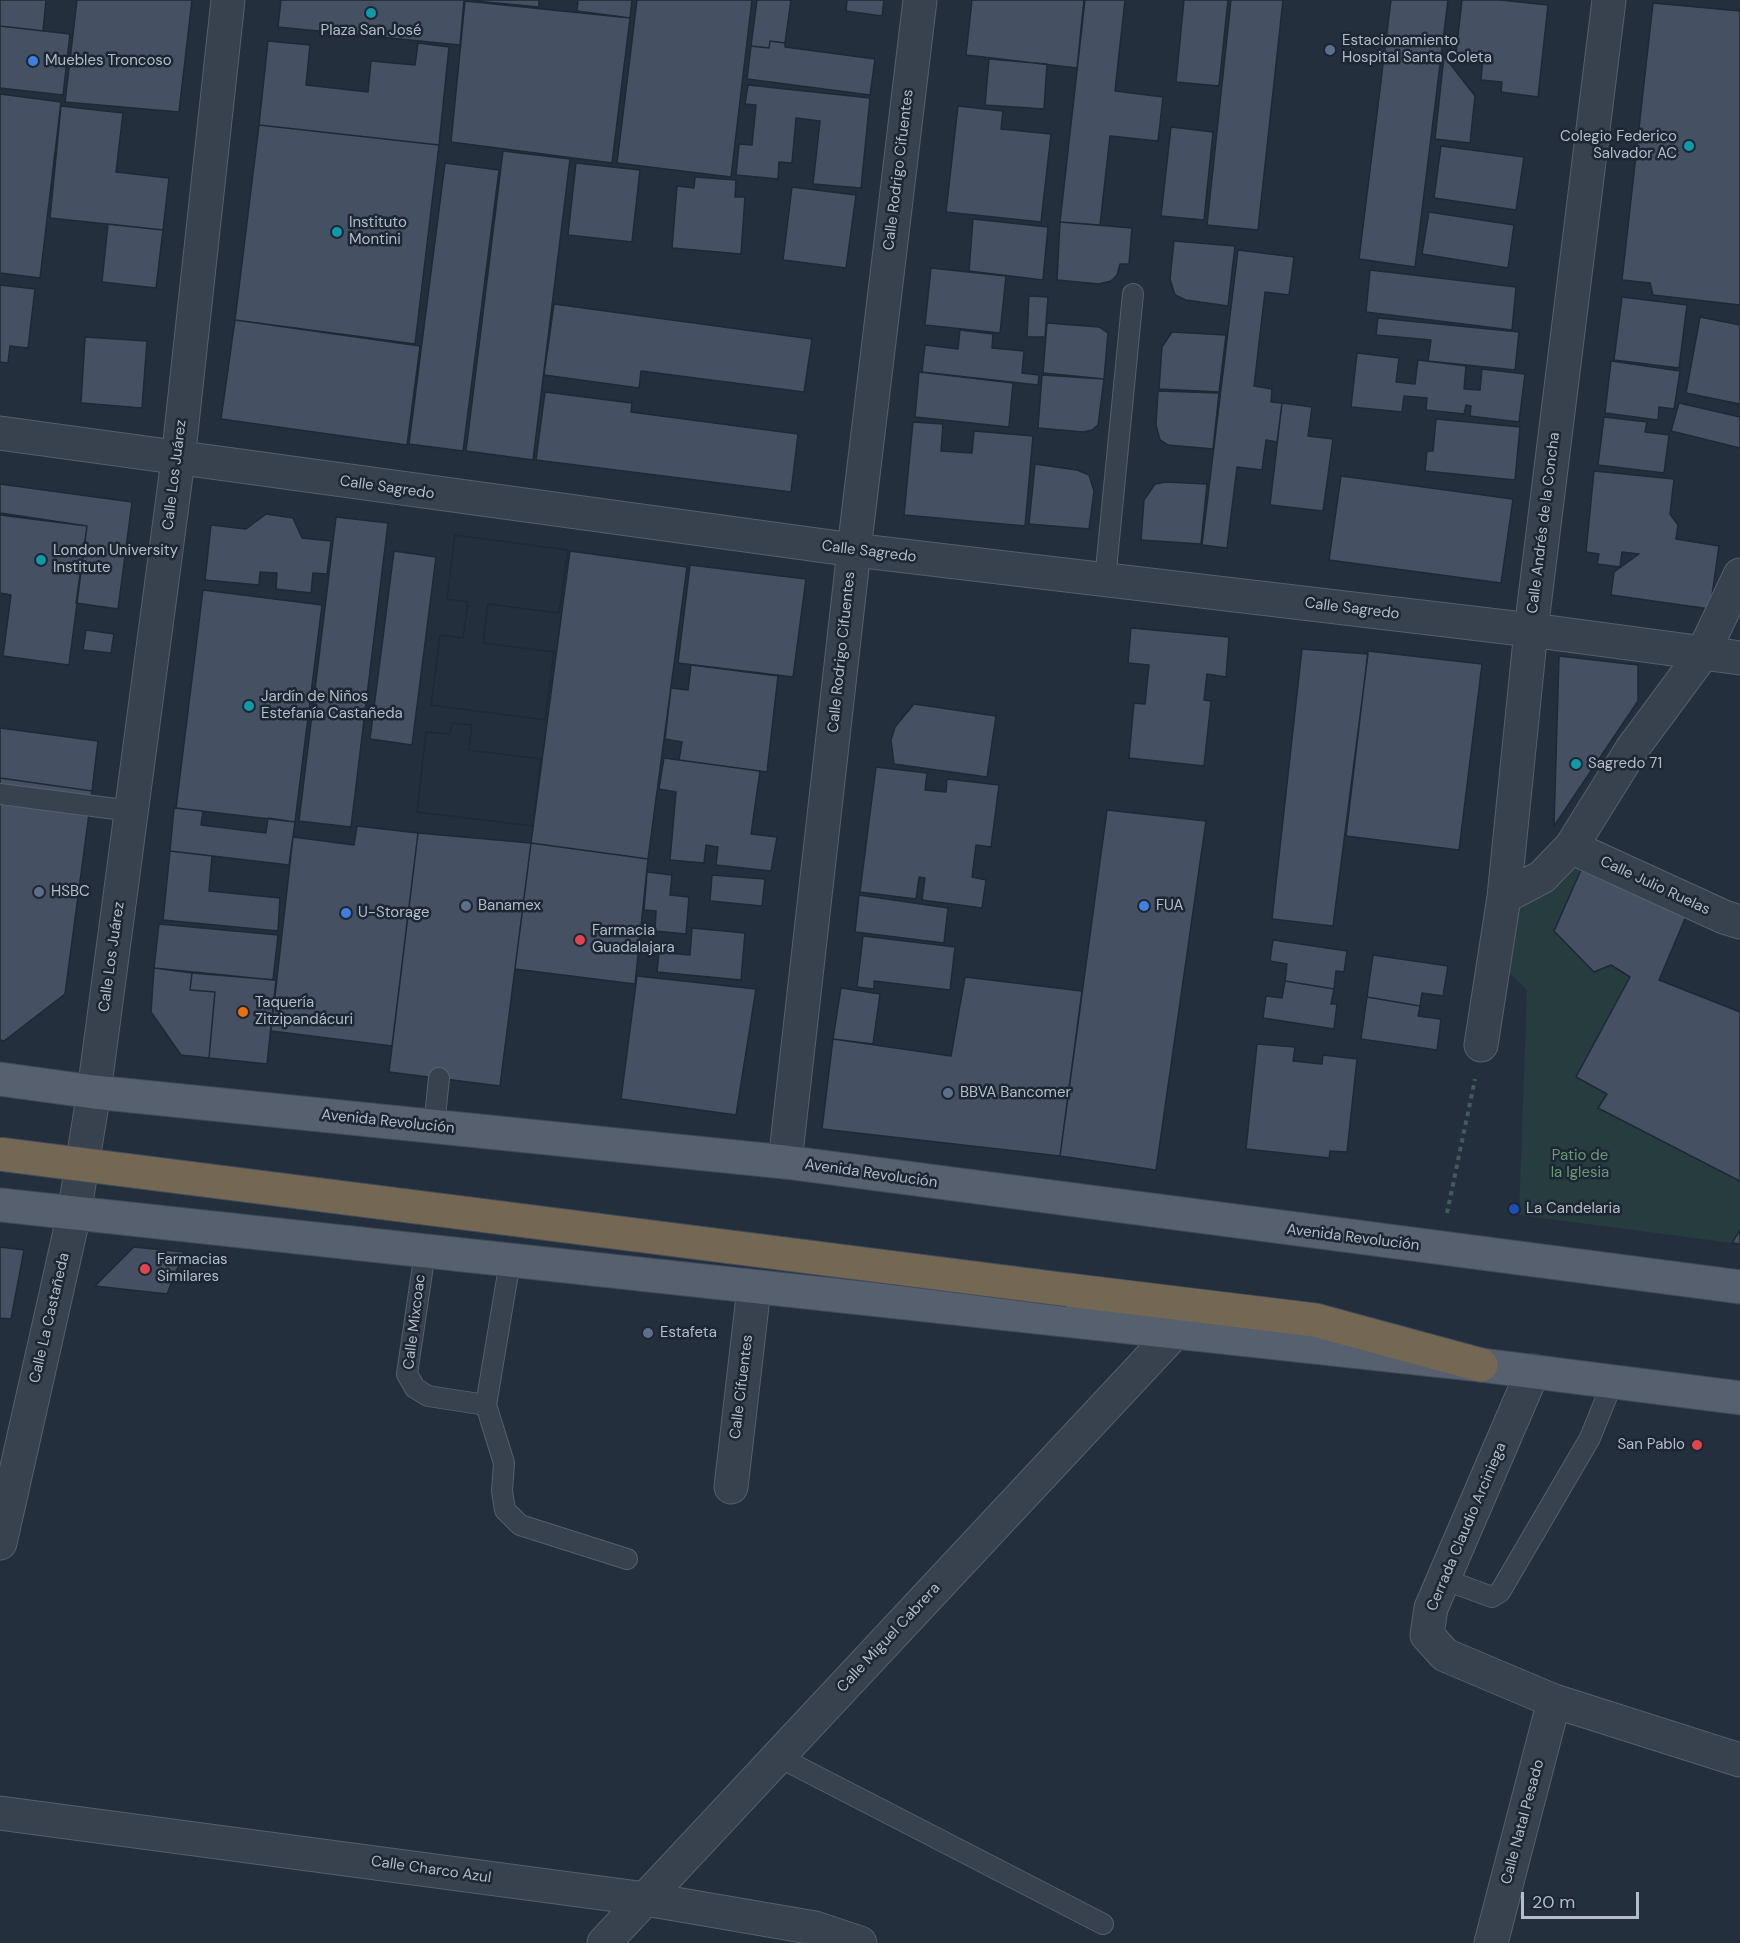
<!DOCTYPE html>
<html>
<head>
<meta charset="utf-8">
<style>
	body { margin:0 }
	#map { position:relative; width:1740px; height:1943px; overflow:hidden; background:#242f3e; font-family:"DM Sans",sans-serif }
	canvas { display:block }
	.scale { position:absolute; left:1521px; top:1892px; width:118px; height:27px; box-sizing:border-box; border:3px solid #b4bcc9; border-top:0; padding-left:8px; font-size:18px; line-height:21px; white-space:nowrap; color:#b4bcc9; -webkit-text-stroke:4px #1d2633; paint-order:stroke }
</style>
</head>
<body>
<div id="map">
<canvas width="1740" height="1943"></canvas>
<div class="scale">20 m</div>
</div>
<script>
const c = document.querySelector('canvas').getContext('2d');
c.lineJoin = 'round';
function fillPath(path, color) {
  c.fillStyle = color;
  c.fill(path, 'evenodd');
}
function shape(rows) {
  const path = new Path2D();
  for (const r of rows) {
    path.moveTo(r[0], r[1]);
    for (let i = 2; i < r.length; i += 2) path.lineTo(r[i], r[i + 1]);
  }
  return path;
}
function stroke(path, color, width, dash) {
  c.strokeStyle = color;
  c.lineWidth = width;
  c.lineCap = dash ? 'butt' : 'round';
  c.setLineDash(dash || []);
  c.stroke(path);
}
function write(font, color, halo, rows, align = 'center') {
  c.font = font + ' "DM Sans",sans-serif';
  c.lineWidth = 5;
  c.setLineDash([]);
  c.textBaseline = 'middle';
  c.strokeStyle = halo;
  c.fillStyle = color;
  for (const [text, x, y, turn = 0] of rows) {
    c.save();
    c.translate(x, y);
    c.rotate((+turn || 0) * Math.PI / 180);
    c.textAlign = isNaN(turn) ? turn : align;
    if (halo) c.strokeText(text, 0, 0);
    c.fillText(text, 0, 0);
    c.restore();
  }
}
fillPath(shape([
	[1567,867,1581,870,1554,931,1630,977,1576,1077,1607,1094,1599,1109,1740,1181,1740,1230,1732,1243,1519,1215,1527,990,1505,969,1516,904]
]), '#263c3f');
const building = shape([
	[0,0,46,0,43,31,0,26,0,0],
	[77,0,192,0,179,112,65,102,77,0],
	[281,0,464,0,460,45,278,27,281,0],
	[465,0,539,0,539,7,465,0],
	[578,0,632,0,630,18,577,11,578,0],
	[637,0,752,0,731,177,617,163,637,0],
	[757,0,791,0,785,43,770,41,769,48,751,46,757,0],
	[847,0,884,0,882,16,846,11,847,0],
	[972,0,1084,0,1077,68,966,55,972,0],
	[1085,0,1125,0,1115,91,1163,97,1158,141,1110,136,1100,225,1060,222,1085,0],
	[1184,0,1228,0,1219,86,1176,82,1184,0],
	[1231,0,1283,0,1258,230,1207,225,1231,0],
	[1391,0,1448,0,1415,267,1359,259,1391,0],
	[1462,0,1500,0,1548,5,1538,97,1501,92,1502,82,1481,80,1483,56,1456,53,1462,0],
	[465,1,630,18,612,163,451,142,465,1],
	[1653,3,1740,11,1740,305,1653,295,1650,283,1622,280,1653,3],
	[0,26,70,34,63,95,0,88,0,26],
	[268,41,310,45,306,85,368,92,371,61,415,65,418,43,449,47,439,145,259,125,268,41],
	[770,41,785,43,785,47,875,59,870,95,747,79,751,46,769,48,770,41],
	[1444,56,1475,96,1470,143,1435,139,1444,56],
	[989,59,1047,64,1044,109,985,105,989,59],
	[748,85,870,98,861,188,813,184,820,121,796,118,792,163,779,162,778,179,736,175,739,144,752,145,756,105,745,104,748,85],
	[0,94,61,102,40,278,0,273,0,94],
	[61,106,123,113,116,172,169,178,163,230,50,218,61,106],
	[958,106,1003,111,1001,129,1051,134,1041,222,946,212,958,106],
	[259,125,439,145,415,344,235,320,259,125],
	[1171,127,1213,132,1204,220,1161,216,1171,127],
	[1441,146,1524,157,1516,210,1434,198,1441,146],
	[503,151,570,159,533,460,466,451,503,151],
	[445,163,499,170,463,451,409,444,445,163],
	[576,163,640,170,632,242,568,235,576,163],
	[695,177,736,180,735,197,745,197,741,254,672,248,677,186,694,188,695,177],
	[792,187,856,195,846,268,783,260,792,187],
	[1429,212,1514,225,1508,268,1422,254,1429,212],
	[973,219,1048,227,1043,280,969,271,973,219],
	[1060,222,1132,228,1129,264,1120,264,1117,275,1111,281,1099,284,1057,280,1060,222],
	[108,224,163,230,156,288,102,282,108,224],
	[1174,241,1235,246,1228,306,1186,300,1175,295,1170,279,1174,241],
	[1238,250,1294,257,1289,295,1265,292,1254,386,1272,389,1271,402,1282,403,1277,442,1266,440,1262,470,1237,467,1227,548,1202,545,1238,250],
	[931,268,1006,276,1000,333,925,325,931,268],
	[1370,270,1516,287,1512,330,1366,312,1370,270],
	[0,285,35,289,28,348,10,346,8,363,0,362,0,285],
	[1029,296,1048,297,1045,337,1027,337,1029,296],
	[1622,297,1687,305,1679,368,1614,360,1622,297],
	[554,304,812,339,804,392,641,371,639,388,544,375,554,304],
	[1700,317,1740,325,1740,404,1686,393,1700,317],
	[1378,318,1519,332,1515,370,1428,361,1431,340,1376,335,1378,318],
	[235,320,420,346,407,445,221,419,235,320],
	[1047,323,1099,327,1108,333,1104,379,1043,373,1047,323],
	[960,330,993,334,992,348,1024,351,1022,373,1039,375,1038,385,922,372,925,345,958,349,960,330],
	[1172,332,1226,335,1219,392,1159,389,1162,347,1172,332],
	[85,337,147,341,142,408,81,403,85,337],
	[1357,353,1399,358,1396,382,1415,384,1418,360,1466,366,1464,389,1480,390,1482,369,1525,374,1519,422,1470,416,1471,406,1466,405,1464,414,1426,410,1427,398,1404,396,1402,412,1351,407,1357,353],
	[1611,361,1680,371,1674,409,1659,407,1658,420,1605,413,1611,361],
	[919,372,1013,383,1009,427,915,417,919,372],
	[1042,375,1104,379,1098,425,1092,430,1083,432,1038,428,1042,375],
	[1158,391,1219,393,1213,449,1168,445,1160,440,1156,425,1158,391],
	[545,392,632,403,631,412,798,434,791,492,536,460,545,392],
	[1282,403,1312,407,1308,436,1333,439,1323,511,1270,505,1282,403],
	[1679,403,1740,417,1740,448,1671,431,1679,403],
	[1604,417,1647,422,1645,432,1669,435,1664,473,1598,465,1604,417],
	[1436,419,1520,427,1515,480,1425,471,1427,451,1433,451,1436,419],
	[913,422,943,424,941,451,972,453,974,431,1033,436,1025,526,904,515,913,422],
	[1035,464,1077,470,1089,475,1094,491,1089,529,1029,524,1035,464],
	[1594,471,1674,479,1670,514,1678,525,1676,539,1719,546,1710,609,1611,595,1614,572,1639,554,1622,552,1620,567,1597,564,1599,554,1586,552,1594,471],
	[1341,476,1513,499,1501,583,1329,560,1341,476],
	[1166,482,1207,484,1201,544,1141,540,1144,500,1155,484,1166,482],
	[0,484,132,502,118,609,76,603,87,526,0,513,0,484],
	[266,514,293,518,302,538,331,541,327,574,313,573,311,593,276,589,277,573,260,572,259,585,205,580,211,525,246,529,266,514],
	[0,515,87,526,69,665,3,656,11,595,0,593,0,515],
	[336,517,388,523,351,827,299,821,336,517],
	[455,535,568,550,559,613,488,604,483,643,554,652,545,720,431,705,440,635,463,638,468,602,447,599,455,535],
	[455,535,568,550,559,613,488,604,483,643,554,652,545,720,431,705,440,635,463,638,468,602,447,599,455,535],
	[394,551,436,557,412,745,370,739,394,551],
	[570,551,687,567,648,859,531,843,570,551],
	[690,565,806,579,793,677,678,663,690,565],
	[203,590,322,605,295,822,176,808,203,590],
	[1131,628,1229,637,1226,677,1207,674,1204,700,1211,701,1204,766,1129,758,1134,703,1145,704,1149,665,1128,663,1131,628],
	[86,630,114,634,111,653,83,650,86,630],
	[1302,649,1368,654,1333,926,1272,919,1302,649],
	[1368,651,1482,664,1459,850,1346,836,1368,651],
	[1559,656,1638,665,1638,701,1554,826,1559,656],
	[691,665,778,676,767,772,679,760,682,742,665,739,671,688,688,690,691,665],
	[914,704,996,716,987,777,894,764,891,740,895,727,914,704],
	[452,723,472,725,469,750,541,759,533,826,417,812,426,732,450,734,452,723],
	[452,723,472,725,469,750,541,759,533,826,417,812,426,732,450,734,452,723],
	[0,728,98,741,92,791,0,778,0,728],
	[664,758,760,771,751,834,777,837,771,871,716,865,718,847,706,845,704,863,670,860,676,792,659,789,664,758],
	[876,767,927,773,925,790,946,792,947,779,999,785,991,847,976,845,972,877,986,880,982,908,922,900,925,878,919,877,916,899,860,892,876,767],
	[0,778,92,791,65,994,4,1041,0,1040,0,778],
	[174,808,203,811,201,825,266,833,268,818,295,822,289,865,170,851,174,808],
	[1107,810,1206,821,1156,1170,1060,1156,1107,810],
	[357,826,418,833,392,1046,271,1031,293,837,354,845,357,826],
	[418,833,531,843,500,1086,389,1072,418,833],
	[531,843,648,859,635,984,515,969,531,843],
	[170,851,212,856,209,891,280,898,278,931,163,920,170,851],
	[1581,870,1687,914,1659,980,1740,1012,1740,1181,1598,1108,1607,1094,1576,1077,1630,977,1611,965,1594,972,1554,931,1581,870],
	[647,872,672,875,670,895,689,897,686,934,655,931,656,911,644,910,647,872],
	[712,875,765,879,762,906,710,901,712,875],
	[859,895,948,908,944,943,855,932,859,895],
	[159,924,278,935,273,980,154,968,159,924],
	[692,928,745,933,741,980,657,972,659,952,690,955,692,928],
	[863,936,955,947,950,990,874,981,874,989,857,987,863,936],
	[1273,940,1347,951,1344,972,1336,971,1334,989,1285,981,1287,964,1270,961,1273,940],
	[1373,955,1448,966,1443,996,1422,993,1420,1006,1367,997,1373,955],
	[154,968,192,973,190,990,215,992,209,1058,181,1055,151,1012,154,968],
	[192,973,276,980,267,1064,209,1058,215,992,190,990,192,973],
	[637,976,756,989,736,1115,621,1099,637,976],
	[965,977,1082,991,1060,1156,822,1129,833,1039,951,1056,965,977],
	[1285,981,1334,989,1331,1004,1337,1004,1334,1029,1263,1018,1266,996,1282,998,1285,981],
	[841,988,880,994,873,1044,833,1039,841,988],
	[1367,997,1420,1006,1418,1016,1441,1019,1437,1050,1361,1039,1367,997],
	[1257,1044,1295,1047,1293,1061,1322,1064,1323,1055,1357,1059,1347,1152,1330,1151,1329,1158,1246,1149,1257,1044],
	[1740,1230,1740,1244,1732,1243,1740,1230],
	[0,1247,24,1250,11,1319,0,1318,0,1247],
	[134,1247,184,1252,167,1294,95,1286,134,1247]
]);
fillPath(building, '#455162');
stroke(building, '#1f2835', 1.5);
const service = shape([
	[1105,580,1133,294],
	[0,794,131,811],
	[434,1126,439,1078],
	[425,1252,407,1374,415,1388,428,1396,486,1405],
	[510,1261,486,1405,504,1463,502,1491,505,1510,520,1525,627,1559],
	[1443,1579,1492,1597,1500,1592,1590,1438,1613,1381],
	[779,1757,1103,1924]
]);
const minor = shape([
	[0,433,854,550,1531,630,1740,658],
	[1571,847,1724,917,1740,922],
	[1504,897,1542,877,1571,847,1632,749,1703,653,1740,575],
	[1481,1045,1504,897,1531,630,1609,0],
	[785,1162,854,550,920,0],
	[1533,1371,1431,1608,1427,1635,1445,1655,1554,1701,1740,1760],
	[731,1487,754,1288],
	[0,1543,74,1214,94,1092,178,460,228,0],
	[0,1813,646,1899,815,1928,860,1943],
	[604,1943,1174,1333],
	[1491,1943,1554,1701]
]);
const primary = shape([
	[0,1079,94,1092,785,1162,1740,1287],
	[0,1205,1481,1365,1740,1398]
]);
const motorway = shape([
	[1069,1290,1315,1320,1481,1365]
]);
stroke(service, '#565f6c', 22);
stroke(minor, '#565f6c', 35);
stroke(primary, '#414a57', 35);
stroke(motorway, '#434c59', 35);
stroke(shape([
	[1447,1213,1475,1079]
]), '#44595c', 4, [4.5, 4.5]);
stroke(service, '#38414e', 20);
stroke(minor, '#38414e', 33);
stroke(primary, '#56606e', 33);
stroke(motorway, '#746855', 33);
const motorwayBridge = shape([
	[0,1154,1069,1290]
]);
stroke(motorwayBridge, '#434c59', 35, []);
stroke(motorwayBridge, '#746855', 33);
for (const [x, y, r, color] of [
	[371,13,6,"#0f9aa8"],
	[1330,50,6,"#5c6f8a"],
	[33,61,6,"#3f7fe0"],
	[1689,146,6,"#0f9aa8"],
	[337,232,6,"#0f9aa8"],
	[41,560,6,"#0f9aa8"],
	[249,706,6,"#0f9aa8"],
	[1576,764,6,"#0f9aa8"],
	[39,892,6,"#5c6f8a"],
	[466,906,6,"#5c6f8a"],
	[1144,906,6,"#3f7fe0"],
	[346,913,6,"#3f7fe0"],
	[580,940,6,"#e0444e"],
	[243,1012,6,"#e8710a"],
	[948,1093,6,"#5c6f8a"],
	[1514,1209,6,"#1a4fb4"],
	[145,1269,6,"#e0444e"],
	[648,1333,6,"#5c6f8a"],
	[1697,1445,6,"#e0444e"]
]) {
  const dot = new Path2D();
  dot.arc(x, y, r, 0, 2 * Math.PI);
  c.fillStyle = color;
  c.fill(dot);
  stroke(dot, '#1d2633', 2);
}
write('15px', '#b4bcc9', '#1d2633', [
	["Plaza San José",371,31,"center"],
	["Estacionamiento",1342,41],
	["Hospital Santa Coleta",1342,58],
	["Muebles Troncoso",45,61],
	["Colegio Federico",1677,137,"right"],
	["Salvador AC",1677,154,"right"],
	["Instituto",349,223],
	["Montini",349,240],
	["London University",53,551],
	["Institute",53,568],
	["Jardín de Niños",261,697],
	["Estefanía Castañeda",261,714],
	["Sagredo 71",1588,764],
	["HSBC",51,892],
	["Banamex",478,906],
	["FUA",1156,906],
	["U-Storage",358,913],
	["Farmacia",592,931],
	["Guadalajara",592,948],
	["Taquería",255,1003],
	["Zitzipandácuri",255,1020],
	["BBVA Bancomer",960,1093],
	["La Candelaria",1526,1209],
	["Farmacias",157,1260],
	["Similares",157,1277],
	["Estafeta",660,1333],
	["San Pablo",1685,1445,"right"]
], 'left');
write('15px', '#b4bcc9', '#1d2633', [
	["Calle Rodrigo Cifuentes",899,170,-83],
	["Calle Los Juárez",175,475,-83],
	["Calle Sagredo",387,488,8],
	["Calle Andrés de la Concha",1544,523,-83],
	["Calle Sagredo",869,552,7],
	["Calle Sagredo",1352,609,7],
	["Calle Rodrigo Cifuentes",842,652,-84],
	["Calle Julio Ruelas",1655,886,25],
	["Calle Los Juárez",112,957,-82],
	["Avenida Revolución",388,1122,6],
	["Avenida Revolución",871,1174,8],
	["Avenida Revolución",1353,1238,7],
	["Calle La Castañeda",50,1318,-77],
	["Calle Mixcoac",415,1322,-83],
	["Calle Cifuentes",742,1387,-83],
	["Cerrada Claudio Arciniega",1467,1527,-67],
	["Calle Miguel Cabrera",889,1638,-47],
	["Calle Natal Pesado",1523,1822,-75],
	["Calle Charco Azul",431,1870,8]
]);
write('15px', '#6b9a76', '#1d2633', [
	["Patio de",1580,1156],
	["la Iglesia",1580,1173]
]);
</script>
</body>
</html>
